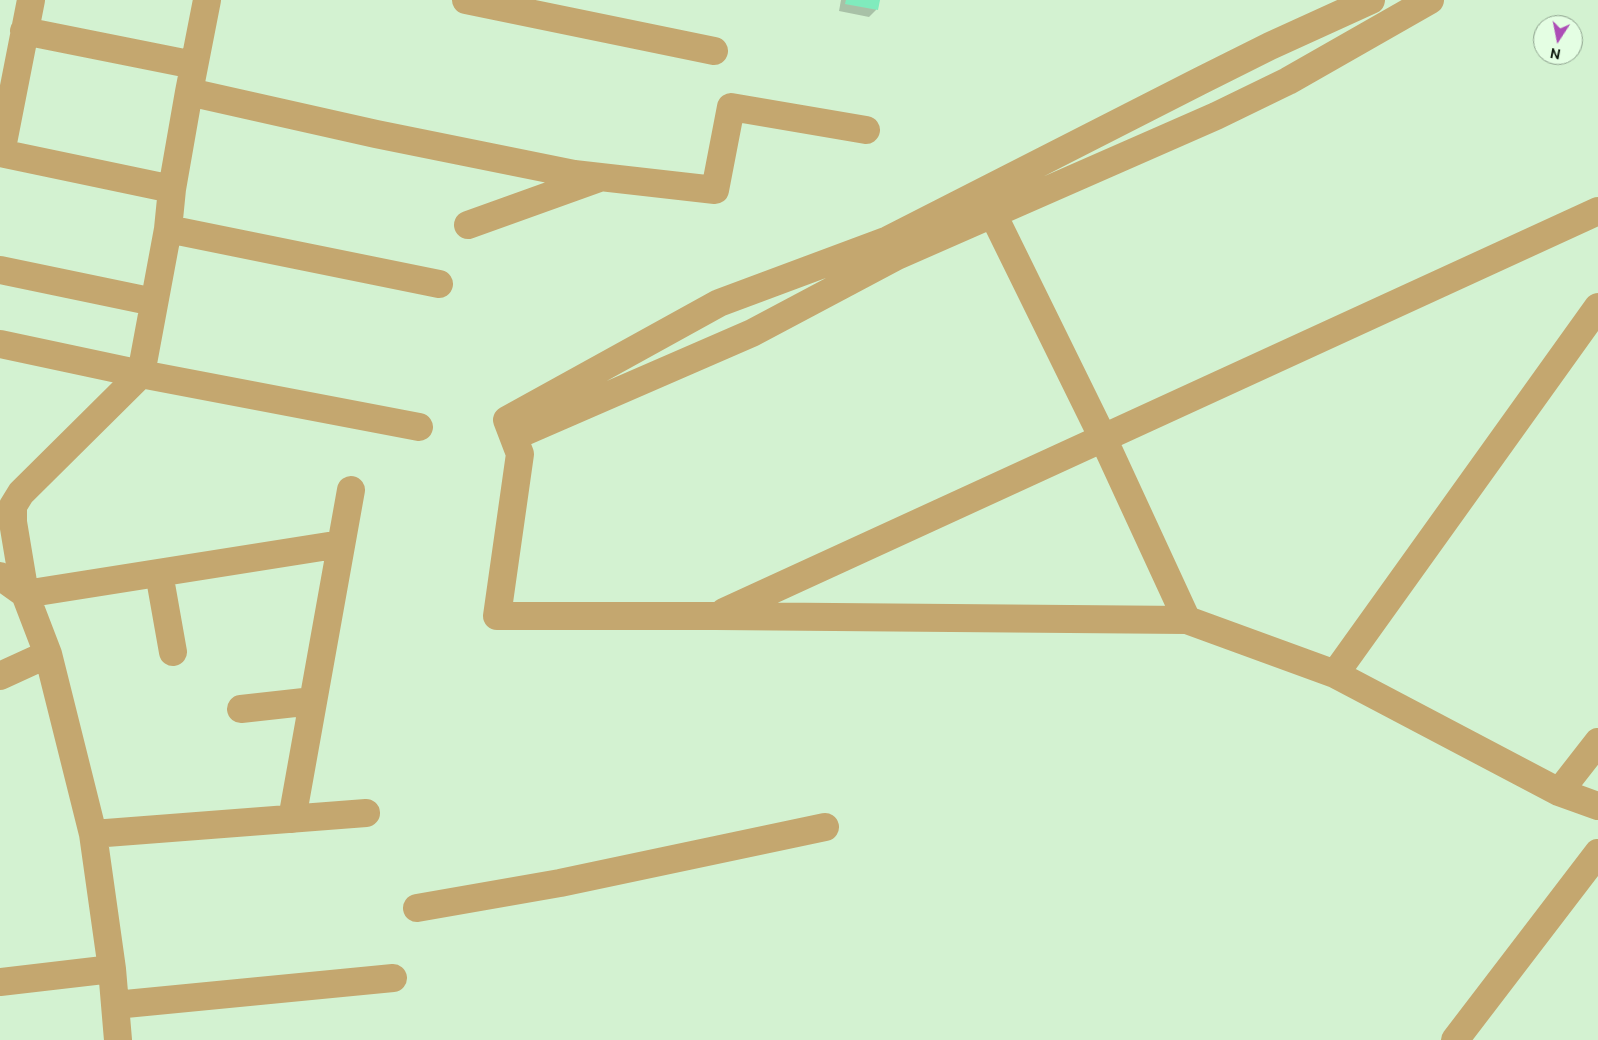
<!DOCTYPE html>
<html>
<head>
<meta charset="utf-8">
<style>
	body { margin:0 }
	#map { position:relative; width:1598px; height:1040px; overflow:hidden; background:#d3f2d1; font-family:Ubuntu,sans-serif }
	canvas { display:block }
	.north { position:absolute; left:1533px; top:15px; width:50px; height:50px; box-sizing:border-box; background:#e4fee3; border:1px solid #8da18d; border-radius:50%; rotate:191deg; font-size:14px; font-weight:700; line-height:20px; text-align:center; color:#0b160b }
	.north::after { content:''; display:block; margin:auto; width:18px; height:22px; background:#ac4db6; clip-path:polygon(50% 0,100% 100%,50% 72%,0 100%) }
</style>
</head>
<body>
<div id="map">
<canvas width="1598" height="1040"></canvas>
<div class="north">N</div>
</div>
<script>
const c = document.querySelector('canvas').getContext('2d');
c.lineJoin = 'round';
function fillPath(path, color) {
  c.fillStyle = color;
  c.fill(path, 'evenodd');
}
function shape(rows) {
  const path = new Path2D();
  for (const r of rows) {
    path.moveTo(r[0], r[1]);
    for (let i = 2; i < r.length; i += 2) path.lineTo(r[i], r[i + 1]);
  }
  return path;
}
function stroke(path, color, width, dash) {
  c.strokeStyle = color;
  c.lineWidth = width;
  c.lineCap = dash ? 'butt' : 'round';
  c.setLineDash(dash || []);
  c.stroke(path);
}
fillPath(shape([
	[841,0,878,0,876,10,869,17,839,11]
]), '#0003');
fillPath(shape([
	[846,0,880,0,878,10,845,4]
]), '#80ebbd');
stroke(shape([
	[466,0,714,51],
	[24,31,194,65],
	[189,92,376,134,574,174,715,190,731,107,866,130],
	[0,153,172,189],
	[1,153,31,0],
	[986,200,1103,438,1187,620,1335,674,1559,792,1598,806],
	[468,225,599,178],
	[168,229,439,284],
	[0,270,154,302],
	[0,344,141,374,419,427],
	[515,436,752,333,897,256,1216,116,1288,81,1430,0],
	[159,573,173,652],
	[0,576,25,594,341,544],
	[724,612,1598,211],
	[1187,620,716,616,497,616,520,454,507,420,719,303,888,240,1200,81,1270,46,1371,0],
	[1335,674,1598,307],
	[0,676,48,654],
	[241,709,313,701],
	[1559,792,1598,742],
	[292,819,351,490],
	[93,834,366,813],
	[417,908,560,883,825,827],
	[0,982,112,969],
	[115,1005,393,978],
	[118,1040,112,969,93,834,48,654,25,594,13,522,13,506,21,493,141,374,168,229,172,189,189,92,207,0],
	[1455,1040,1598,853]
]), '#c4a76f', 28);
</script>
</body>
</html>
